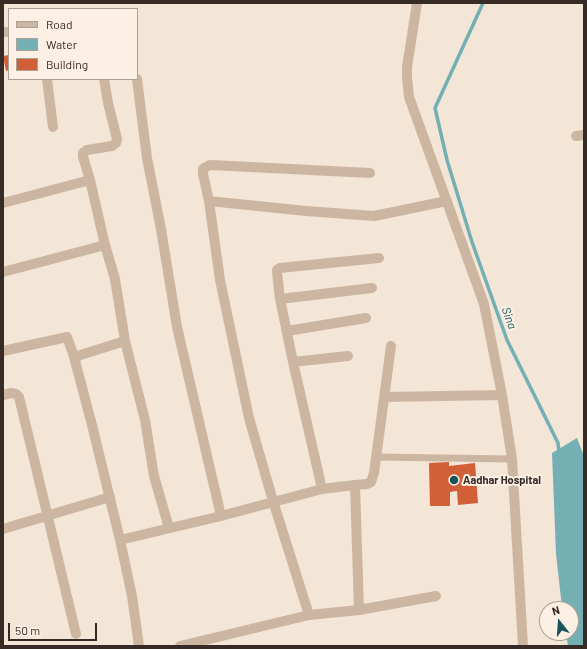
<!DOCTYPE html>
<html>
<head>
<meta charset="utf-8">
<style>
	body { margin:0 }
	#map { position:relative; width:587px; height:649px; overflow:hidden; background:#f3e6d7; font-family:Barlow,sans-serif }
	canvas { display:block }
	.frame { position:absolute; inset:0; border:4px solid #362b25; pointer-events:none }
	.legend { position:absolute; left:8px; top:8px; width:130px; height:72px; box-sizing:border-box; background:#fbf0e3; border:1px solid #aca197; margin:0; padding:5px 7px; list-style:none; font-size:12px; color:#362b25 }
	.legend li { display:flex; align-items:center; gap:8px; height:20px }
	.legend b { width:20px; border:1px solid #aca197 }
	.north { position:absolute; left:539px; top:601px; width:40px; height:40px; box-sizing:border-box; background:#fbf0e3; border:1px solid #aca197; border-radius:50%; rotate:343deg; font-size:11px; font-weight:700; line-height:16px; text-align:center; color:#362b25 }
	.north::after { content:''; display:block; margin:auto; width:14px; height:18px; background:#17555b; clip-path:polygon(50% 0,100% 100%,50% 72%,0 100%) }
	.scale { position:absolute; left:8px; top:623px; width:89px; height:18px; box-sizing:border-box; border:2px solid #362b25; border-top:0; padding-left:5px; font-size:12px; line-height:14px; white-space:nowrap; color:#362b25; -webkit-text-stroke:3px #fbf0e3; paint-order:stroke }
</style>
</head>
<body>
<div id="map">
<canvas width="587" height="649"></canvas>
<div class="frame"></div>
<ul class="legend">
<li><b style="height:5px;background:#ccb6a2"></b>Road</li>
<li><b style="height:11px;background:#73afb3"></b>Water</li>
<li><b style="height:11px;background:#d15f37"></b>Building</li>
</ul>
<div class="north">N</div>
<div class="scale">50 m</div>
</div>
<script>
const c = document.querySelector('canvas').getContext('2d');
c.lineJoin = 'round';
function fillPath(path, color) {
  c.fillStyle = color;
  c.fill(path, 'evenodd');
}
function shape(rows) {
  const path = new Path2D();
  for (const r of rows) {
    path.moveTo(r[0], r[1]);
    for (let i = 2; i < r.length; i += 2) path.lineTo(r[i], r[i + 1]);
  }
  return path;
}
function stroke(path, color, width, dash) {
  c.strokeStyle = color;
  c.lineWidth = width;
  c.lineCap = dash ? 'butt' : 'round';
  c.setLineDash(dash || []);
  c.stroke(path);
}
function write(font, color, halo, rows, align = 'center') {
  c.font = font + ' Barlow,sans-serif';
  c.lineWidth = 4;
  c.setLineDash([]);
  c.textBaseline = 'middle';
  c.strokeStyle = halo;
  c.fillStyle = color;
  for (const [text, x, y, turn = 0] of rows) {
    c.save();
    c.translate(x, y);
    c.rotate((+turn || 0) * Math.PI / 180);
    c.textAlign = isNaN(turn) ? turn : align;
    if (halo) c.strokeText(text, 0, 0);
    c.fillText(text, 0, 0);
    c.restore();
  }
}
fillPath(shape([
	[577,438,584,456,584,646,568,646,566,633,571,633,571,609,563,609,562,607,556,554,552,453]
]), '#73afb3');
stroke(shape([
	[483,3,435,108,447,160,472,242,507,340,558,443,559,452]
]), '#73afb3', 3.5);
fillPath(shape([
	[9,55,9,70,6,71,3,56],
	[449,462,449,466,475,463,478,503,458,505,457,491,450,492,450,506,430,506,429,463]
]), '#d15f37');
stroke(shape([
	[376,457,512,459]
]), '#ccb6a2', 7);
stroke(shape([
	[417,3,407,67,407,77,409,97,484,304,502,395,512,459,523,646],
	[3,32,9,32],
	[47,79,53,127],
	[104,79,108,103,117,139,116,143,112,146,87,150,83,153,83,157,90,180,105,245,115,279,125,341],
	[137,79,147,158,161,229,177,327,221,516],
	[576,136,584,135],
	[209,201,203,174,203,169,206,167,210,165,370,173],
	[3,203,90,180],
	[3,272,105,245],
	[280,299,372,288],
	[287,331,366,318],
	[3,351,67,337,76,362],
	[293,362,348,356],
	[3,395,12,393,16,394,19,397,20,401,76,634],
	[385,397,502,395],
	[355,485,359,610],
	[322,489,293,362,280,299,277,272,277,270,280,268,379,258],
	[169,528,154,476,145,420,125,341,74,357,92,425,120,540,221,516,322,489,355,485,367,484,371,482,374,473,391,346],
	[3,529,110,497],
	[120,540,132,596,139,646],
	[309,615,273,501,249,418,220,280,209,201,306,211,374,216,447,201],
	[180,646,309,615,359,610,436,596]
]), '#ccb6a2', 10);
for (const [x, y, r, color] of [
	[454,480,5,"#17555b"]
]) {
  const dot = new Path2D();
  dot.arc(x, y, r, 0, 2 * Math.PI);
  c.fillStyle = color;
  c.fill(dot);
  stroke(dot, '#fbf0e3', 1.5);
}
write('bold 11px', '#362b25', '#fbf0e3', [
	["Aadhar Hospital",463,480]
], 'left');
write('italic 12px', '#17555b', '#fbf0e3', [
	["Sina",509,318,70]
]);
</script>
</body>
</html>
